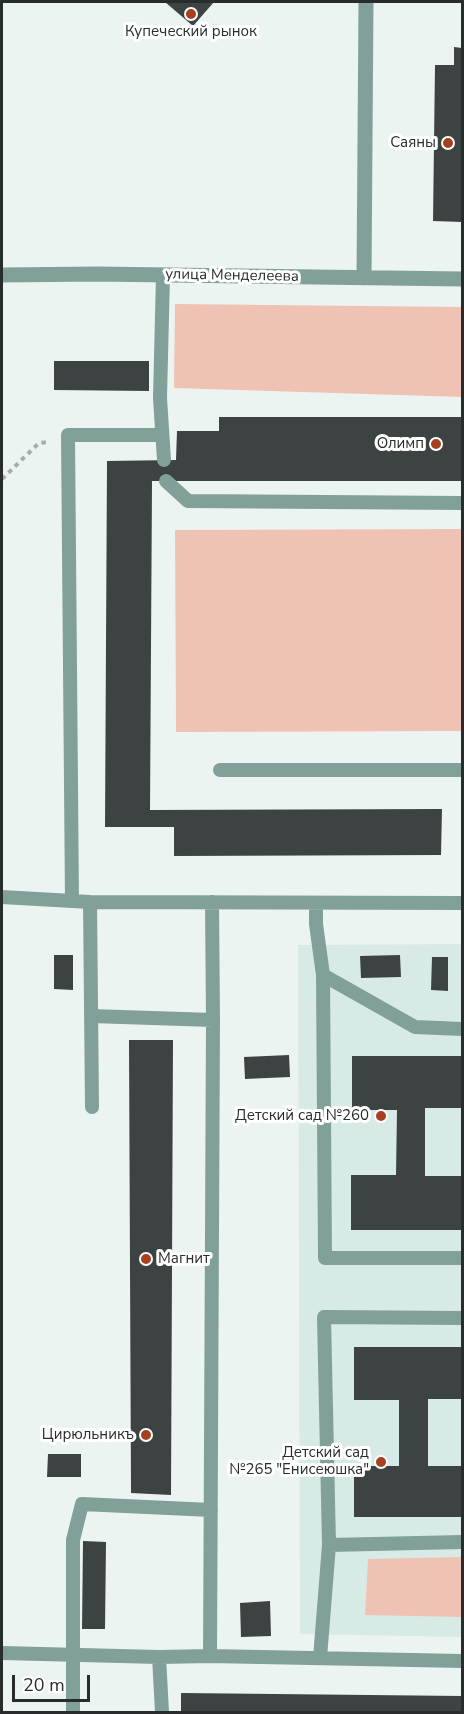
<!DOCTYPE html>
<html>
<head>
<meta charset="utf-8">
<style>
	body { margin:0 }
	#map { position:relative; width:464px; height:1714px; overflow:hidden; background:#ecf4f2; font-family:"Nunito Sans",sans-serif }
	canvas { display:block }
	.frame { position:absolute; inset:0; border:3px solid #292c2c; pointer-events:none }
	.scale { position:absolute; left:12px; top:1675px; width:78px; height:27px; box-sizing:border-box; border:3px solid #292c2c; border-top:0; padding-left:8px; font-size:18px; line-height:21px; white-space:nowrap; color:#292c2c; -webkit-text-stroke:4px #fff; paint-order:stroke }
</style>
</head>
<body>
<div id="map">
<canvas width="464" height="1714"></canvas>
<div class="frame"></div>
<div class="scale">20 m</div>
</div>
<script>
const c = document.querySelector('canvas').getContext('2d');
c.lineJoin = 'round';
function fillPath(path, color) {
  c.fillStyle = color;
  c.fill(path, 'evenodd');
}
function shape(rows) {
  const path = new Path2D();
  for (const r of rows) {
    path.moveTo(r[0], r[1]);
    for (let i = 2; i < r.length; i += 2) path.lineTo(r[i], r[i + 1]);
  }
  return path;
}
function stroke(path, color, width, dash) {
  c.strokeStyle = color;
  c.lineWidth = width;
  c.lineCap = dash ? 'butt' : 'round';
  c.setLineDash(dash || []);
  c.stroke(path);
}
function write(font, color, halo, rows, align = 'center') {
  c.font = font + ' "Nunito Sans",sans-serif';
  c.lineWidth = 6;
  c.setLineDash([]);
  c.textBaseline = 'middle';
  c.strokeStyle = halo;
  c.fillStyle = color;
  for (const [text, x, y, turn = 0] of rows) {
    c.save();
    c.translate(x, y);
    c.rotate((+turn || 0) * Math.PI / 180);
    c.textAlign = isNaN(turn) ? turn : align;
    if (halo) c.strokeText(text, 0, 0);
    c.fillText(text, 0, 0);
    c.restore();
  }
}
fillPath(shape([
	[462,944,462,1637,300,1634,298,945]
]), '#d8eae6');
fillPath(shape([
	[175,304,462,307,462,397,174,388],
	[461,529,462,530,462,731,176,732,175,530],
	[462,1557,462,1617,365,1615,368,1559]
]), '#f0c2b4');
fillPath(shape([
	[165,2,214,2,193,26],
	[454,47,462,48,462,222,433,221,435,65,454,65],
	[54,361,149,361,149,391,54,390],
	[219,417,462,417,462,481,152,481,150,810,442,809,441,855,174,856,174,827,105,827,107,461,176,460,177,431,219,431],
	[54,955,73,955,73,990,54,989],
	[400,955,401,977,361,978,360,956],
	[432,957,448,957,448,991,431,990],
	[129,1040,173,1040,171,1495,131,1493],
	[289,1055,290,1077,245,1079,244,1057],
	[352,1056,462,1056,462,1108,425,1108,425,1176,462,1176,462,1230,351,1230,351,1175,396,1175,397,1110,352,1110],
	[354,1347,462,1347,462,1399,428,1399,428,1466,462,1466,462,1517,354,1517,354,1466,399,1466,399,1400,354,1400],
	[48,1454,81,1454,81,1477,47,1477],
	[83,1541,106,1542,105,1629,82,1629],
	[270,1601,271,1636,241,1637,240,1603],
	[181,1693,462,1696,462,1712,181,1712]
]), '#3c4342');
stroke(shape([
	[2,479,39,443,49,442]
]), '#a7adac', 4, [4.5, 4.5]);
stroke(shape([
	[163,275,160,398,164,460],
	[166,481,188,501,462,503],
	[220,770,462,770],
	[2,897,90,902,462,903],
	[72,901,68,435,162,435],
	[90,902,92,1107],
	[212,902,213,1020],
	[316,903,316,924,323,975,325,1258,462,1258],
	[323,975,415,1027,462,1029],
	[91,1016,213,1020,210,1656],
	[329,1545,462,1542],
	[2,1653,159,1657,210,1656,462,1661],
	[159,1657,162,1712],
	[320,1658,329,1545,324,1317,462,1318],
	[73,1712,73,1540,82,1504,211,1510]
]), '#82a09a', 14);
stroke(shape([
	[2,275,97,274,462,279],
	[364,278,366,2]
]), '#82a09a', 15);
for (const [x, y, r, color] of [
	[191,14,6,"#a73f21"],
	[448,143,6,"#a73f21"],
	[436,444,6,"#a73f21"],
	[381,1116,6,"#a73f21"],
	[146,1259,6,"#a73f21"],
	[146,1435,6,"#a73f21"],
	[381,1462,6,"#a73f21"]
]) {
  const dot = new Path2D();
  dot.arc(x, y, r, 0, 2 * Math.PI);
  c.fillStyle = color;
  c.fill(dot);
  stroke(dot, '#fff', 2);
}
write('15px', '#292c2c', '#fff', [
	["Купеческий рынок",191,32,"center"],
	["Саяны",436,143],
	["Олимп",424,444],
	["Детский сад №260",369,1116],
	["Магнит",158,1259,"left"],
	["Цирюльникъ",134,1435],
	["Детский сад",369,1453],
	["№265 \"Енисеюшка\"",369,1470]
], 'right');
write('15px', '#292c2c', '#fff', [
	["улица Менделеева",232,276,1]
]);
</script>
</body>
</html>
